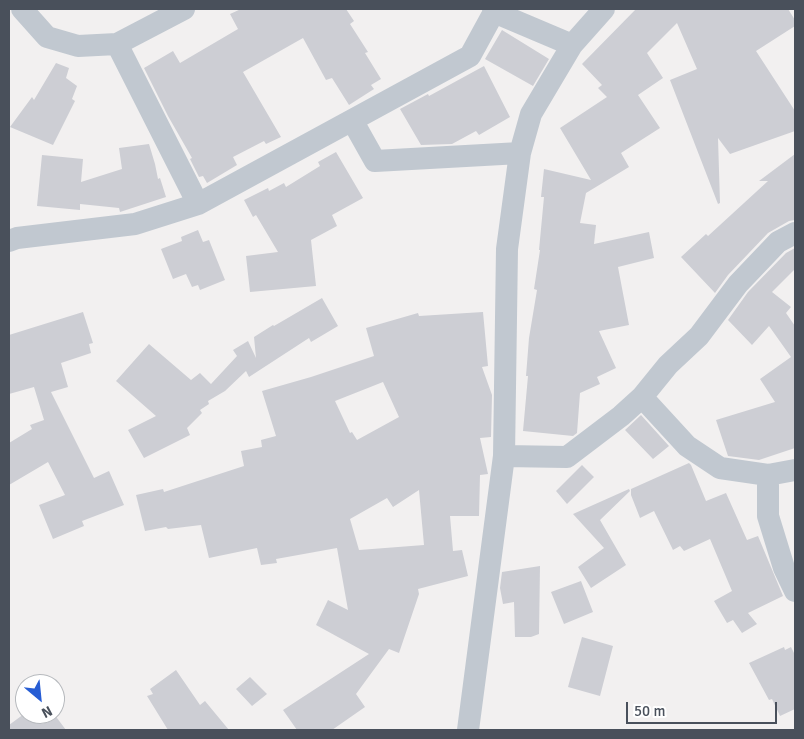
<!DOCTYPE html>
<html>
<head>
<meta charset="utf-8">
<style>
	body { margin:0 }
	#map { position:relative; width:804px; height:739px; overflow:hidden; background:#f2f0f0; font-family:Signika,sans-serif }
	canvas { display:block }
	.frame { position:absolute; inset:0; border:10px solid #49505b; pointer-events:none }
	.north { position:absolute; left:15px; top:674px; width:50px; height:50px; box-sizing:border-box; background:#fff; border:1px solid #b6b9bd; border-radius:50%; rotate:152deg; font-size:14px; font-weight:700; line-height:20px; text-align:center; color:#49505b }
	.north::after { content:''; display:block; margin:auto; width:18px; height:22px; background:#275dd4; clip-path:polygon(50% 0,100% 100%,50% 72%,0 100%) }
	.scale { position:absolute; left:626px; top:702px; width:151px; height:22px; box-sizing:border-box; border:2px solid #49505b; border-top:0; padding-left:6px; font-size:15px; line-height:18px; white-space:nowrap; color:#49505b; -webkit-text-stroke:4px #fff; paint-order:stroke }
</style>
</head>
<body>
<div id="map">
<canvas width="804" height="739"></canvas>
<div class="frame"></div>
<div class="north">N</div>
<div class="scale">50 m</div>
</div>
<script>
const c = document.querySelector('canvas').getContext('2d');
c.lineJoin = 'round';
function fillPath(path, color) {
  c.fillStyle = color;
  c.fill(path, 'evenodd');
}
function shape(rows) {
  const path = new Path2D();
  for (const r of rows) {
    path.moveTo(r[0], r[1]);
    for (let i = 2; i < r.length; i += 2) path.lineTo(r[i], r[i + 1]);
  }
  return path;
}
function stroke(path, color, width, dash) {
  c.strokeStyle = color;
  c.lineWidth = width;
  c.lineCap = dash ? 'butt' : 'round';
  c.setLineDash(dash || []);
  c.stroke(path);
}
fillPath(shape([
	[241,9,346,9,354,21,350,24,368,52,365,53,381,79,371,85,374,89,349,105,332,78,326,80,303,38,243,72,281,137,266,144,264,141,233,157,237,165,207,183,203,176,199,177,190,159,192,158,168,116,144,68,173,51,180,63,238,29,230,14],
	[636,9,788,9,795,20,795,26,756,51,795,111,795,131,730,154,718,138,720,203,718,204,670,80,697,69,677,23,647,53,663,78,638,95,660,128,621,153,629,167,586,193,580,223,596,225,594,244,649,232,654,258,618,267,629,325,599,331,616,368,597,377,600,384,580,393,577,433,573,436,523,431,528,376,526,376,529,338,537,290,534,289,540,250,539,250,544,197,541,197,544,169,591,180,560,128,607,97,598,88,602,85,582,64],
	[502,30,549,59,533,86,485,59],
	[56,63,69,68,66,78,77,86,72,99,75,101,53,145,10,127,32,97,34,100],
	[484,66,510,117,479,135,476,131,452,144,421,145,400,109,428,94,429,96],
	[149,144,155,164,158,179,160,178,166,197,120,212,119,208,80,204,80,210,37,206,42,155,83,159,81,182,122,169,119,148],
	[336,152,363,198,332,215,337,226,311,240,316,286,250,292,246,256,278,252,256,215,253,217,244,200,268,188,269,191,284,183,286,187,320,166,318,162],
	[795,154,795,220,789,221,768,233,728,275,715,293,681,257,706,234,708,236,768,181,759,181],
	[198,230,203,242,209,240,225,280,200,290,198,285,192,287,186,274,173,279,161,249,182,241,181,237],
	[795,248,795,269,772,292,791,307,786,313,795,326,795,448,759,460,728,456,716,420,775,402,760,379,791,357,769,326,752,345,728,320,748,292,786,253],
	[322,298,338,326,311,342,309,338,249,377,246,371,225,391,208,401,209,404,200,410,202,413,187,428,190,435,144,458,128,430,156,416,116,381,149,344,191,380,200,373,211,384,237,356,233,350,248,341,256,358,254,337,273,325,274,326],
	[83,312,93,343,89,344,91,353,61,363,68,387,51,392,94,478,109,471,124,505,82,521,84,526,53,539,39,505,65,495,48,462,9,485,9,443,32,429,30,425,44,420,34,387,9,394,9,335],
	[483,312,488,366,482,367,492,395,491,437,480,438,488,474,480,475,479,516,450,516,453,551,462,550,468,576,418,589,419,594,399,653,389,649,356,694,365,707,332,730,297,730,283,710,369,654,316,625,328,600,348,610,337,548,276,559,277,563,261,565,257,548,209,558,201,525,168,529,166,527,145,531,136,495,163,489,164,492,244,466,241,451,262,447,261,440,276,436,262,391,311,377,374,356,366,328,418,313,419,316],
	[383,382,399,417,357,440,352,432,350,433,335,401],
	[419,490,424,545,359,550,350,519,387,498,393,507],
	[641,415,669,446,653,459,625,430],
	[689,463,691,465,706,501,726,493,747,540,758,536,783,596,748,613,757,624,742,633,733,620,727,623,714,601,732,591,710,539,684,551,680,546,673,550,654,511,640,518,631,495,631,489],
	[582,465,594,477,567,504,556,491],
	[629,489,630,491,600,520,626,565,591,588,578,567,604,548,573,514],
	[540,566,539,634,531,637,515,637,514,602,503,604,500,588,502,572],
	[581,581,593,612,564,624,551,592],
	[582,637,613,646,600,696,568,687],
	[784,647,785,650,791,647,795,655,795,709,780,716,772,699,769,700,749,663],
	[176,670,200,705,205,701,229,730,168,730,147,696,153,694,150,689],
	[250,677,267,694,252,706,236,689],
	[24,714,54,714,66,730,9,730,9,725]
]), '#cdced4');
stroke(shape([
	[22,9,47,37,78,46,117,44,184,9],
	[494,12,572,45],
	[117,44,198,204],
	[352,120,375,161,520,153],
	[9,241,17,238,135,224,198,204,470,56,494,12,493,9],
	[642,397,687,446,720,468,768,475,795,470],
	[504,456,567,457,621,416,642,397,668,365,699,336,738,284,778,242,795,233],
	[768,475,768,516,784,568,795,591],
	[468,730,504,456,507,249,520,153,531,114,572,45,604,9]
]), '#c1c8d0', 22);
</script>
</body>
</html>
